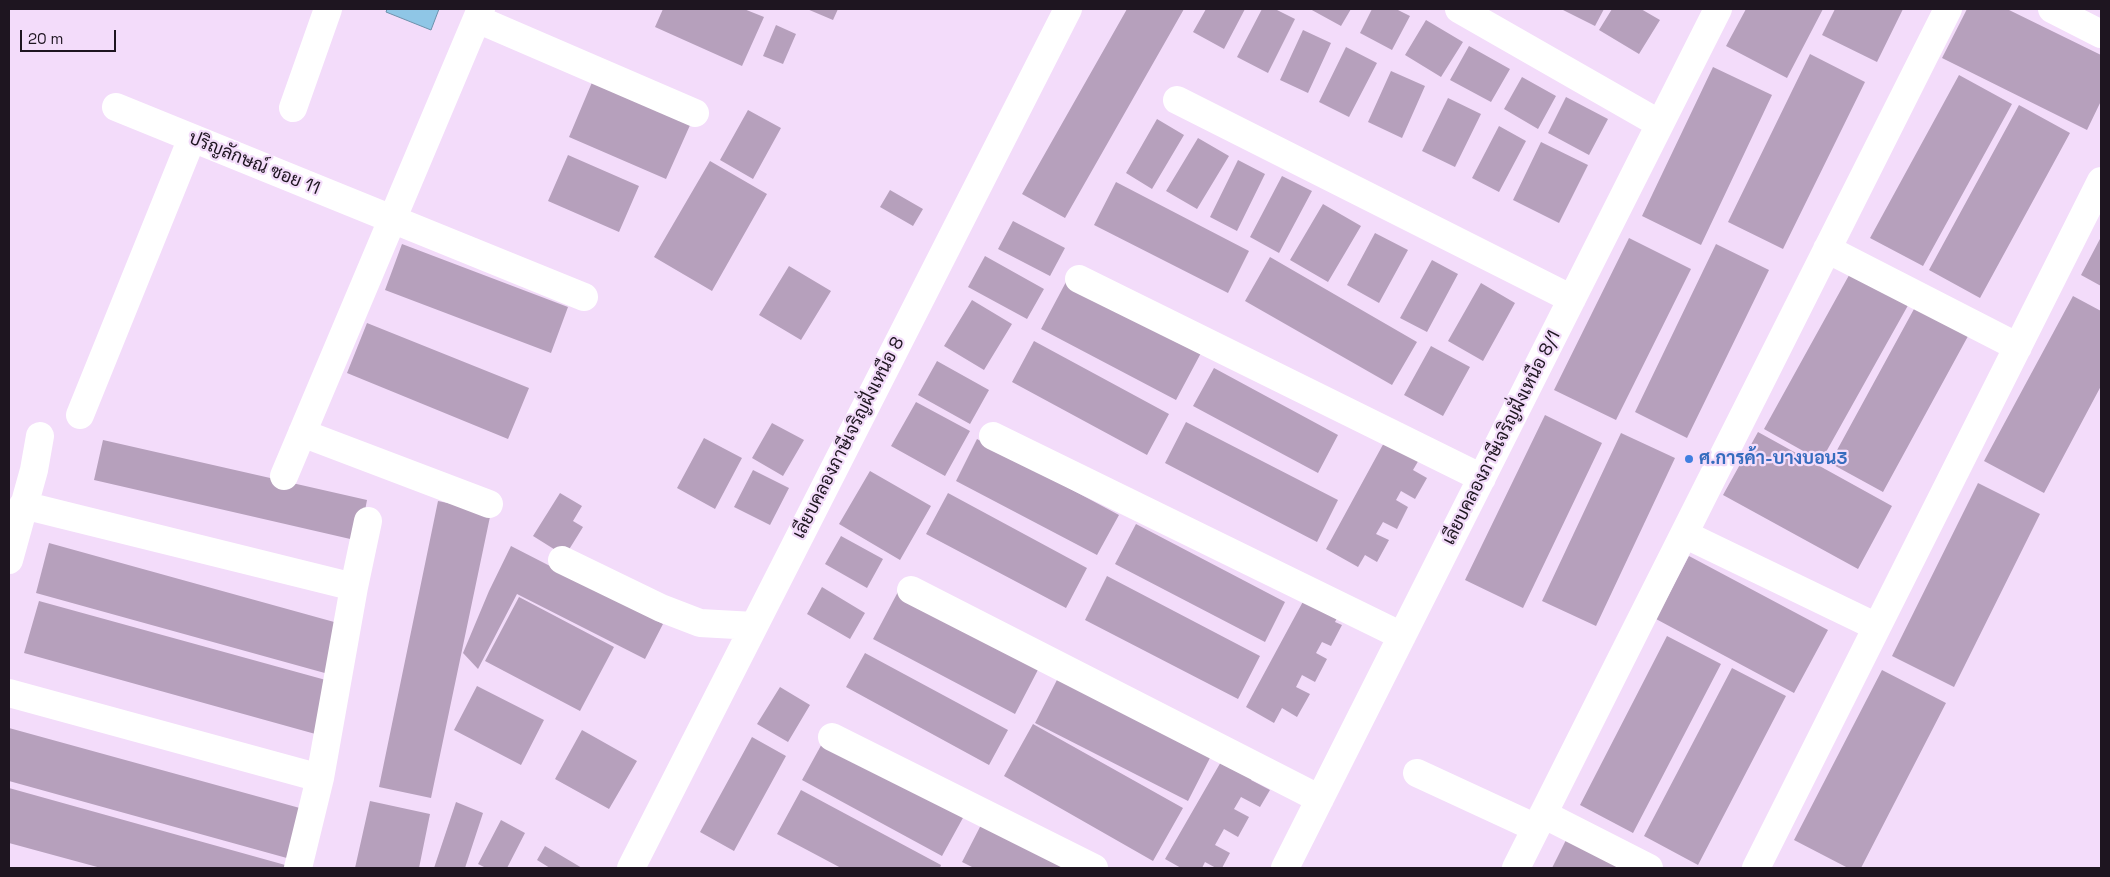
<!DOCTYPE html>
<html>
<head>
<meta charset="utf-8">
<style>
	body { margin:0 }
	#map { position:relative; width:2110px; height:877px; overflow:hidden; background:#f3dcfa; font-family:"Space Grotesk",sans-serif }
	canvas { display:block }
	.frame { position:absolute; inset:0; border:10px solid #1e1520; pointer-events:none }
	.scale { position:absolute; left:20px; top:30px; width:96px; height:22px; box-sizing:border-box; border:2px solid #1e1520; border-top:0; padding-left:6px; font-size:15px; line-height:18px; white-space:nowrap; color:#1e1520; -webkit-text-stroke:4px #f3dcfa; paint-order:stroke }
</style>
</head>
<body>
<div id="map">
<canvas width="2110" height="877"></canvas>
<div class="frame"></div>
<div class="scale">20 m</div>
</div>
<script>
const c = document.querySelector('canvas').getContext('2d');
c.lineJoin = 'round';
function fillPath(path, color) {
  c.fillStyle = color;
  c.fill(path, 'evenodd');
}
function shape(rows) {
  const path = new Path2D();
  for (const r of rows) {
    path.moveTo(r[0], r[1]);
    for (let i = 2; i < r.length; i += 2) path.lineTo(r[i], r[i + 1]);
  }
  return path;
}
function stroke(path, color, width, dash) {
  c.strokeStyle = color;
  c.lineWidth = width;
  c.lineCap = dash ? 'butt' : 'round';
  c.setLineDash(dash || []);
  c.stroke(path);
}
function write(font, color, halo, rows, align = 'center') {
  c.font = font + ' "Space Grotesk",Sarabun,sans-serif';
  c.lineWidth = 4.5;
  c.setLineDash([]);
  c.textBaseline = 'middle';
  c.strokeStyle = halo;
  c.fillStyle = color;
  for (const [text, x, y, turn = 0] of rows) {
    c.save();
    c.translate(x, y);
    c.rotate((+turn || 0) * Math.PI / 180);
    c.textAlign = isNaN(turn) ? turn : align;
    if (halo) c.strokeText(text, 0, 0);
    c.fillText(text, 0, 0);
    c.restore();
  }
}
const water = shape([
	[387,9,439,9,431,30,386,12,387,9]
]);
fillPath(water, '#8fc6e6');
stroke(water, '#6d91ab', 1);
fillPath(shape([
	[663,9,744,9,764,17,742,66,655,27],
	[807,9,838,9,833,20],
	[1127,9,1184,9,1065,218,1022,194],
	[1206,9,1245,9,1224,49,1193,32],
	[1262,9,1275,9,1295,19,1268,73,1237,57],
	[1310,9,1351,9,1341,26],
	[1372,9,1396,9,1410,16,1392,50,1360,33],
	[1561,9,1604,9,1595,26],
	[1612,9,1641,9,1660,20,1639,54,1599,30],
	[1746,9,1823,9,1787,78,1726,46],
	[1835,9,1903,9,1877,62,1822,35],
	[1967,9,2007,9,2101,55,2101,101,2087,130,1942,58],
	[1426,20,1463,42,1441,77,1405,55],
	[776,25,796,34,783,64,763,56],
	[1303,30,1331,43,1308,93,1280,80],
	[1469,46,1510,69,1491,102,1450,80],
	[1346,47,1377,63,1349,117,1319,102],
	[1810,54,1865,82,1783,249,1728,222],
	[1713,67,1772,95,1701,245,1642,216],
	[1391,71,1425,86,1402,138,1368,122],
	[1959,75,2012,104,1923,266,1870,238],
	[1522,77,1556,96,1538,129,1504,109],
	[593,80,691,123,666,179,569,137],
	[1566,97,1608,119,1589,155,1548,133],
	[1448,98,1481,114,1455,167,1422,151],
	[2019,105,2070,133,1980,298,1929,270],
	[748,110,781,128,753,179,720,160],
	[1157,119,1184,135,1152,189,1126,173],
	[1499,126,1526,141,1499,192,1472,178],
	[1198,138,1229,156,1197,209,1166,191],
	[1541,142,1588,165,1559,223,1513,200],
	[568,155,639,186,619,232,548,201],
	[1238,160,1265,174,1237,231,1210,217],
	[710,161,767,194,712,291,654,257],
	[1282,176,1312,191,1279,253,1250,237],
	[1116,182,1249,251,1228,293,1094,225],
	[890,190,923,209,913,226,880,207],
	[1323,204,1361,226,1328,282,1290,260],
	[1013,221,1065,248,1050,276,998,249],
	[1375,233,1408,250,1379,303,1347,285],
	[2101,237,2101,286,2081,275],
	[1629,238,1691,269,1616,420,1554,390],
	[402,244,568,307,551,353,385,290],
	[1716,244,1769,270,1687,438,1635,412],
	[985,256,1044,289,1027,319,968,287],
	[1270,257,1417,342,1392,385,1245,301],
	[1432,260,1458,274,1427,332,1400,318],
	[789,266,831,291,801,340,759,315],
	[1853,268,1911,300,1821,461,1764,429],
	[1066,282,1201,353,1176,400,1041,329],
	[1481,283,1515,303,1483,361,1448,341],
	[2073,296,2101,311,2101,386,2044,493,1984,461],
	[1920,298,1973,327,1883,492,1830,463],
	[972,300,1012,324,984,370,944,346],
	[367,323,529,388,508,439,347,373],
	[1034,341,1169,414,1147,455,1012,382],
	[1431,346,1470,367,1443,416,1404,395],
	[937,361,989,390,970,424,918,395],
	[1214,368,1338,435,1318,473,1193,406],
	[916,402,970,431,945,476,891,446],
	[1545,415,1602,443,1523,608,1465,580],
	[1186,422,1338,500,1317,542,1165,463],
	[772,423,804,440,783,476,752,458],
	[1758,432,1892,506,1858,569,1723,495],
	[1621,433,1675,458,1596,626,1542,601],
	[704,438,742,458,715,509,677,488],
	[977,439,1119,515,1097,555,956,481],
	[1386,439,1420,458,1413,470,1427,478,1415,499,1401,491,1396,500,1408,507,1397,529,1383,522,1376,534,1389,540,1377,562,1365,555,1358,567,1326,549],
	[103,440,367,500,359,541,94,480],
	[753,470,789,488,770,525,734,507],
	[870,471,931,506,900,560,839,524],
	[1978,483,2040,514,1954,687,1892,656],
	[560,493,582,506,573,521,583,527,565,556,533,536],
	[948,493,1087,568,1066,608,926,534],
	[438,501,491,512,431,798,379,787],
	[1136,524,1285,602,1265,642,1115,564],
	[841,536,883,559,867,588,825,564],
	[49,543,345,625,332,675,36,593],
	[511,546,663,624,645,659,517,594,478,669,463,653,489,591],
	[1689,556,1828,630,1794,693,1656,619],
	[1107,576,1260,656,1238,699,1085,620],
	[822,587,865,613,850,639,807,614],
	[900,588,1041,664,1015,714,873,639],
	[1306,596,1339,614,1335,622,1342,625,1331,646,1322,642,1316,653,1327,659,1315,682,1302,675,1296,687,1310,694,1297,717,1282,708,1274,723,1246,707],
	[519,597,614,647,580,711,485,661],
	[39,601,333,682,319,735,24,653],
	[1667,636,1721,664,1633,833,1580,805],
	[865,653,1008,730,989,765,846,687],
	[1732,668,1786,696,1698,865,1644,836],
	[1882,670,1946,703,1861,868,1848,868,1794,840],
	[1060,674,1213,752,1188,801,1035,723],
	[477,686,544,720,521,765,454,730],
	[780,687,810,705,788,742,757,724],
	[1033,724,1183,808,1153,861,1004,776],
	[9,728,307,810,294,860,9,781],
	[582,730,637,761,609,809,555,779],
	[752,737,786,756,734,851,700,832],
	[824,740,964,816,942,856,802,780],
	[1222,760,1254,775,1251,780,1270,790,1260,807,1241,797,1234,809,1249,817,1238,837,1224,829,1215,845,1230,853,1222,868,1216,868,1205,862,1202,868,1181,868,1165,859],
	[9,788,296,868,101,868,9,843],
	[801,790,941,865,940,868,841,868,777,834],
	[370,801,430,814,419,868,355,868],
	[456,802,483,813,465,868,434,868],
	[501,820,525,833,507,868,486,868,478,864],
	[982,823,1070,868,974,868,962,862],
	[1569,834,1622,868,1552,868],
	[545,846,582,868,550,868,537,860]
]), '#b6a0bc');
stroke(shape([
	[1459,9,1660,124],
	[2052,9,2101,34],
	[477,19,695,113],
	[1177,100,1572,299],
	[116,107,584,297],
	[293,108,328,9],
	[1827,249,2018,347],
	[1079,279,1482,478],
	[80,415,192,138],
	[302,433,489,504],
	[993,436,1402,636],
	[284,476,481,9],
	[23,505,354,587],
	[1684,534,1877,627],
	[9,560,34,470,40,436],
	[562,560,661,608,700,623,754,626],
	[911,590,1320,799],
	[9,693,320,778],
	[832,737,1094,868],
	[1417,773,1536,828],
	[1543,814,1649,868],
	[298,868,320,778,354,587,368,521],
	[631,868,1068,9],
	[1285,868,1718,9],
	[1516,868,1948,9],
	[1756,868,2101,181]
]), '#fff', 28);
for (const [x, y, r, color] of [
	[1689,459,5,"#3f7fe0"]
]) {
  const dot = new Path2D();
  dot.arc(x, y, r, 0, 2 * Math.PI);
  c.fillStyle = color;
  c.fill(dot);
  stroke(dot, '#f3dcfa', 2);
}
write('18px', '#1e1520', '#f3dcfa', [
	["ปริญลักษณ์ ซอย 11",254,164,22],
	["เลียบคลองภาษีเจริญฝั่งเหนือ 8",849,438,-63],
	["เลียบคลองภาษีเจริญฝั่งเหนือ 8/1",1502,438,-63]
]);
write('bold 18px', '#366cbe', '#f3dcfa', [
	["ศ.การค้า-บางบอน3",1699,459]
], 'left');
</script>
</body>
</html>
